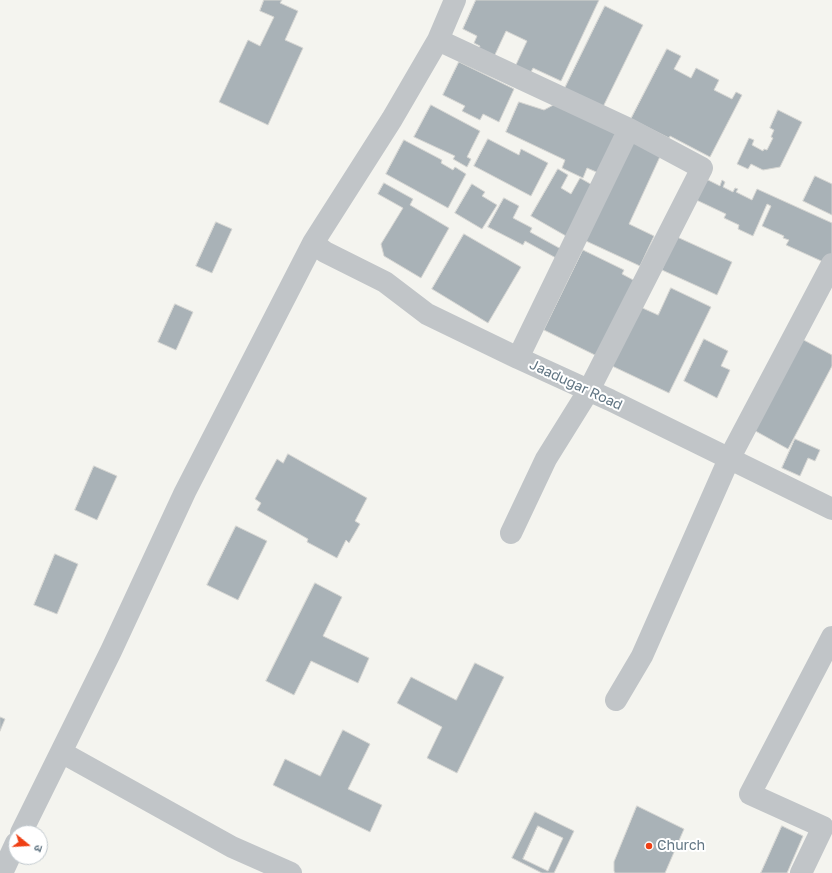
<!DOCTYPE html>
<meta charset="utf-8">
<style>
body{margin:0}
#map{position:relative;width:832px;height:873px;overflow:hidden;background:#f4f4ef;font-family:"Golos Text","Noto Sans Devanagari",sans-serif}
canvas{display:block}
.north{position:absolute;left:8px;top:825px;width:40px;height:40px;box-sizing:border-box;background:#fff;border:1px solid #c0c8cd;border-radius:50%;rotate:108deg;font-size:11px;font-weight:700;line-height:16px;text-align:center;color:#617583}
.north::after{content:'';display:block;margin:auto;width:14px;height:18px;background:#ef4015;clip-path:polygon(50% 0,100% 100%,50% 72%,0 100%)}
</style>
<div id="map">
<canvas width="832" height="873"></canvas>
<div class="north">उ</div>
</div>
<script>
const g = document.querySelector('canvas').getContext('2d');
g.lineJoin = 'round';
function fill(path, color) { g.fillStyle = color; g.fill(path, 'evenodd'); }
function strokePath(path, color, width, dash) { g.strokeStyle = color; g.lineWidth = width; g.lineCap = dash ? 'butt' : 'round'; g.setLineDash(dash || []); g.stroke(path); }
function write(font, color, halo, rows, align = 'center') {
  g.font = font + ' "Golos Text",sans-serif'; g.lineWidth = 4; g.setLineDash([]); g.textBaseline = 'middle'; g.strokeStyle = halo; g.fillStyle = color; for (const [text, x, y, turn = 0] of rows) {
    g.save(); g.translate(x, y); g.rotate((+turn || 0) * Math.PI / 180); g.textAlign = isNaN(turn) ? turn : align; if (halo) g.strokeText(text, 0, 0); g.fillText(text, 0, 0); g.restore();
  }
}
const building = new Path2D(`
 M 264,0 L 282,0 L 280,3 L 298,11 L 285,40 L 303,48 L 268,125 L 219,102 L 248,40 L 260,46 L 274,17 L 260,11 Z
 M 476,0 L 599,0 L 561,81 L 533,68 L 529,76 L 514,69 L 527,41 L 506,31 L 492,61 L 477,53 L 480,46 L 474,43 L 477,36 L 463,29 Z
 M 605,6 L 643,25 L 601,111 L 563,92 Z
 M 667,49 L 681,56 L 674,69 L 691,78 L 696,68 L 719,80 L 714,90 L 732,99 L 736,92 L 742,95 L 710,157 L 670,136 L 669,138 L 631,119 Z
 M 459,62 L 514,89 L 499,122 L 483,114 L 480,120 L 462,111 L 465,106 L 443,95 Z
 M 519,102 L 544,110 L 559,102 L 621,133 L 601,174 L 587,168 L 583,178 L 562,168 L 565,160 L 506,132 Z
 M 431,105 L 480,131 L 467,157 L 471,159 L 467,167 L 453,159 L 455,156 L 414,137 Z
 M 778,110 L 802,122 L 780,167 L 763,170 L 751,164 L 748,169 L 737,164 L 749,138 L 754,140 L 752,145 L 763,151 L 764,149 L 767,150 L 773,138 L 771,137 L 774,130 L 770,128 Z
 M 634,136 L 663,150 L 629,224 L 654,236 L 640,266 L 586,241 Z
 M 488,139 L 519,155 L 521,149 L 548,163 L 531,196 L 474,166 Z
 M 404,140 L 442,160 L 441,163 L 453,170 L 455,167 L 466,174 L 448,208 L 386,174 Z
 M 558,169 L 568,175 L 561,188 L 571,194 L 580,178 L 594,186 L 566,236 L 531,216 Z
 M 815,176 L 832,184 L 832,215 L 803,201 Z
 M 708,180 L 720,186 L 722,180 L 725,182 L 723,187 L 733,192 L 735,188 L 738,189 L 736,192 L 752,200 L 757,189 L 832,223 L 832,255 L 828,264 L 786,245 L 789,240 L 783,238 L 784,236 L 762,226 L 771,206 L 767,204 L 753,236 L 738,229 L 739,225 L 724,218 L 726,214 L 690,197 Z
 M 384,183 L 413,199 L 410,205 L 449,228 L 421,278 L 384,256 L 381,244 L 403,208 L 378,194 Z
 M 472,184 L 485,192 L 482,196 L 497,205 L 482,229 L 455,213 Z
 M 504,198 L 519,206 L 513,218 L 532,228 L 530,232 L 561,249 L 556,258 L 525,241 L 523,245 L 488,227 Z
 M 216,222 L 232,229 L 212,273 L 196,266 Z
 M 464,234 L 521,267 L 488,323 L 432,289 Z
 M 677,237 L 732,262 L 717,295 L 662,270 Z
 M 583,250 L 624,270 L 622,274 L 637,282 L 601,358 L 544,330 Z
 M 671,288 L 711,307 L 669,393 L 610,365 L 638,306 L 658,315 Z
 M 175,304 L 193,312 L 176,350 L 158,342 Z
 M 798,337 L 832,355 L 832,366 L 788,449 L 750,428 Z
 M 704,339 L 728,351 L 721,366 L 730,370 L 717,398 L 684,381 Z
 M 795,439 L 820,450 L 815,461 L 808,458 L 800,476 L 782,468 Z
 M 288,454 L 367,498 L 355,521 L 360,524 L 349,543 L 346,540 L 337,558 L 307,542 L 308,539 L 257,510 L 261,503 L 255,499 L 277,459 L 283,463 Z
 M 94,466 L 117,476 L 97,520 L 75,510 Z
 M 236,526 L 267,541 L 238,600 L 207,585 Z
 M 55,554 L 78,564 L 57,614 L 34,605 Z
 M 315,583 L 342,597 L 323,636 L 369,658 L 358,683 L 311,661 L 294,695 L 266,681 Z
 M 475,663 L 504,677 L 457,773 L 427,758 L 442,727 L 397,703 L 411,677 L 456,700 Z
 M 0,717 L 5,719 L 0,731 Z
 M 343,730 L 370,744 L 348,789 L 382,805 L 370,832 L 273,785 L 285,759 L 320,776 Z
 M 637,806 L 684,829 L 665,873 L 615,873 L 614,871 L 614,862 Z
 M 535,812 L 574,831 L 554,873 L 542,873 L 512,858 ZM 538,826 L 563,838 L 548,871 L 523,859 Z
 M 782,826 L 803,836 L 787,873 L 761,873 Z`);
const minor = new Path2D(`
 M 438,40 L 629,129 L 702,168 L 589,390 L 546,459 L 511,533
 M 313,243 L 325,252 L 385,282 L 427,314 L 518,358 L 610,400 L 832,509
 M 518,358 L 629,129
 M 616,700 L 642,656 L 729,459 L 832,264
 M 61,752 L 232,847 L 291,873
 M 21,833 L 111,651 L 185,492 L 313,243 L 392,119 L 438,40 L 455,0
 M 2,873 L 16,843
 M 801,873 L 823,827 L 750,794 L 832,637`);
const markers = [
 [649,846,4,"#ef4015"]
];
const streetNames = [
 ["Jaadugar Road",576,385,25]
];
const poiNames = [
 ["Church",657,846]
];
fill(building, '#a9b2b7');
strokePath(building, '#d5d5d2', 1);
strokePath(minor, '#c1c5c8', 22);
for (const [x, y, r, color] of markers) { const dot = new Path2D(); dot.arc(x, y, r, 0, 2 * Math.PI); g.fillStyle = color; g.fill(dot); strokePath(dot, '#fff', 1.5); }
write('14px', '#617583', '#fff', streetNames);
write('14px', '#617583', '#fff', poiNames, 'left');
</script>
